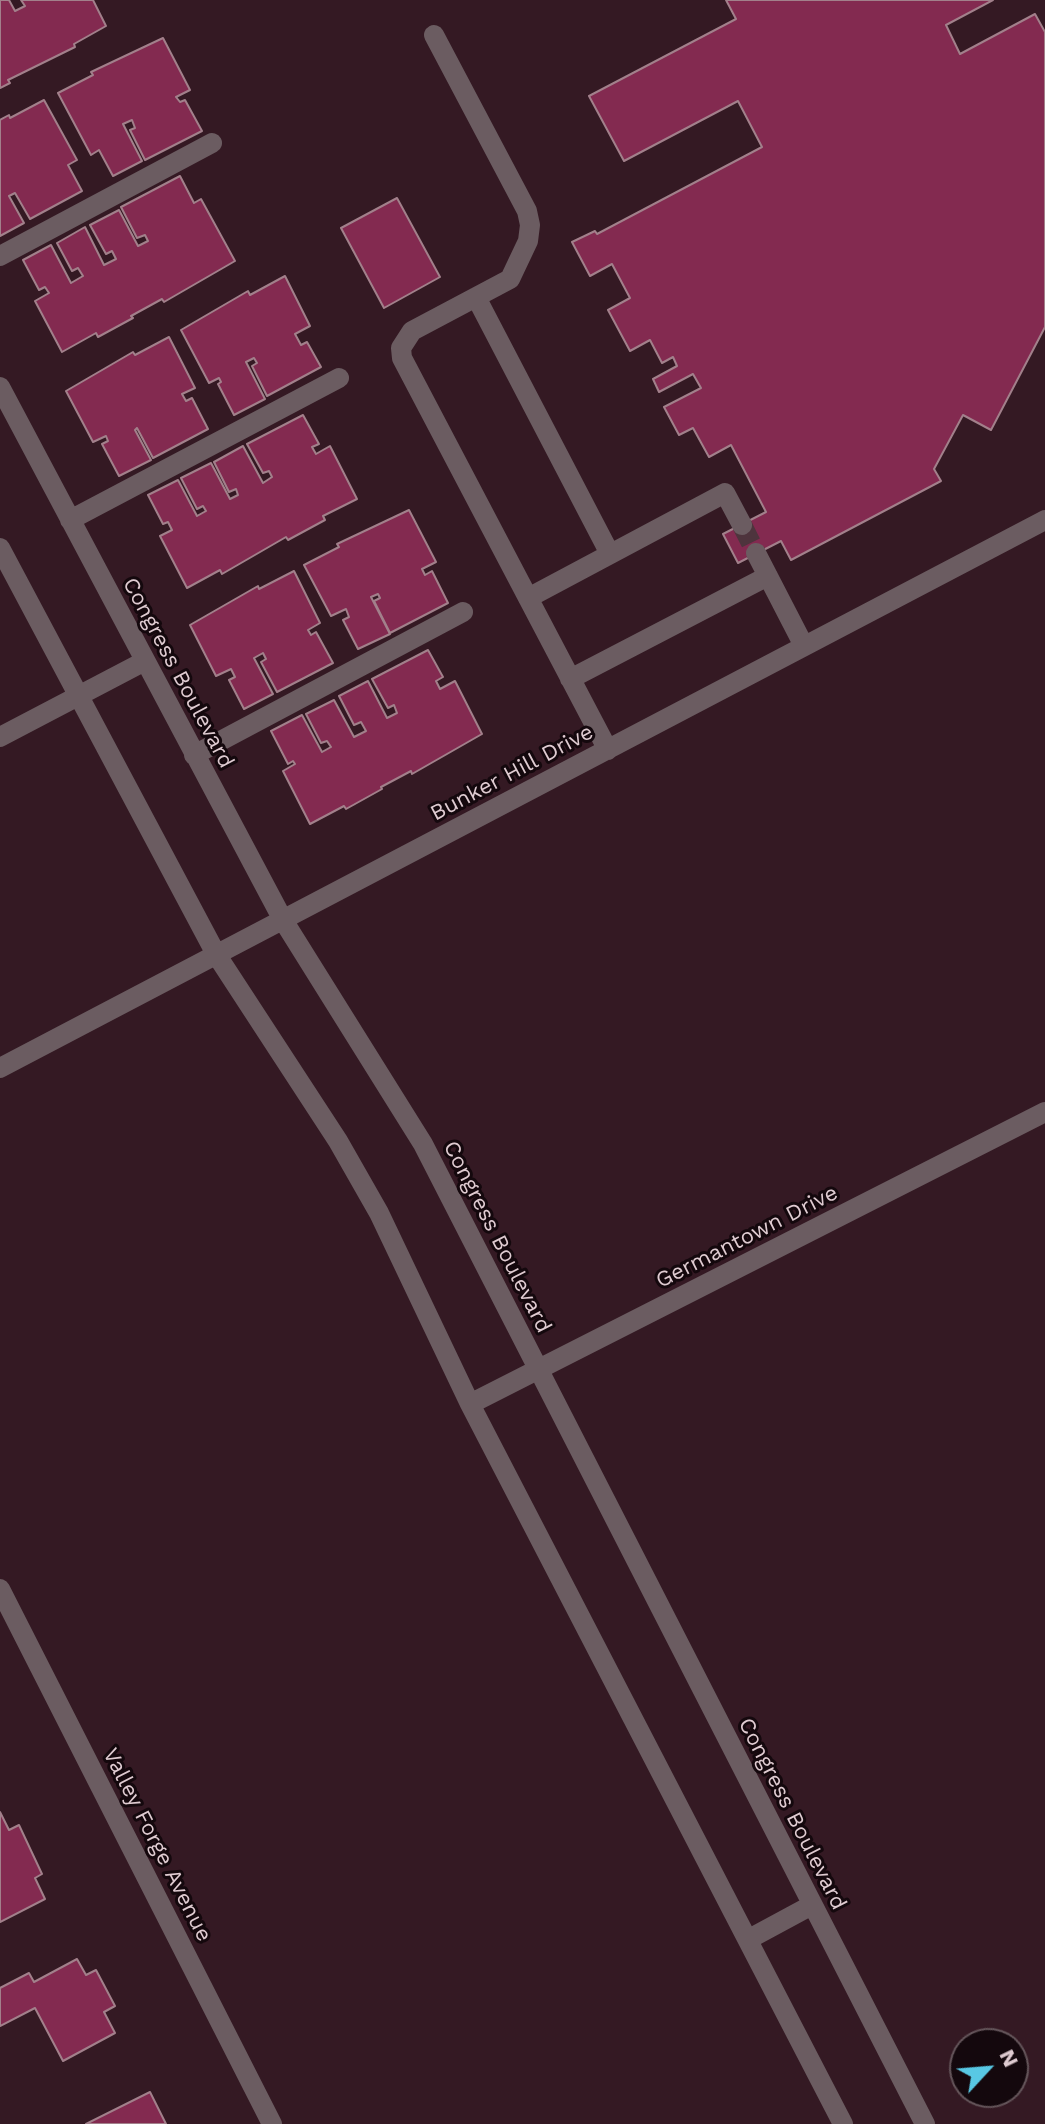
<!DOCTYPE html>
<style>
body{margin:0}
#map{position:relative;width:1045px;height:2124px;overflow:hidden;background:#341923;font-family:"Work Sans",sans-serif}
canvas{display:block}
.north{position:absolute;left:949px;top:2028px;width:80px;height:80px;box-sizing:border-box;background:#14080d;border:2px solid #65565b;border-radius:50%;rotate:64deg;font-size:22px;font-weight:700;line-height:32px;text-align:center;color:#dfcbd1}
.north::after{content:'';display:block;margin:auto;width:28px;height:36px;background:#58c8e4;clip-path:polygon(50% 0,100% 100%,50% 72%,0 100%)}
</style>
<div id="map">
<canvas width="1045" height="2124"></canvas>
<div class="north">N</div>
</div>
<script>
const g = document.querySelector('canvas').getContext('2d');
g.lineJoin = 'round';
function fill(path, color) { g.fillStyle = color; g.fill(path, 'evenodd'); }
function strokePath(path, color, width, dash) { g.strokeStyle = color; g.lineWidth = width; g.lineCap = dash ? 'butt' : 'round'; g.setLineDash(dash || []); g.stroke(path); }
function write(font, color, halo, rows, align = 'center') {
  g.font = font + ' "Work Sans",sans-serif'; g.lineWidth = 6; g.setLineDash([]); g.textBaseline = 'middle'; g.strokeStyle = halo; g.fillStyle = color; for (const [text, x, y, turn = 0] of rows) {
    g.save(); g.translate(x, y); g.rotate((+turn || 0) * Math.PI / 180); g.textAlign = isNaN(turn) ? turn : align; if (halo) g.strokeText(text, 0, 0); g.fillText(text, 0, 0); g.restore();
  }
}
const building = new Path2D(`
 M 0,0 L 9,0 L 15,11 L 25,6 L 21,0 L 93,0 L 106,26 L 74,44 L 75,47 L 8,80 L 10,83 L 0,88 Z
 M 726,0 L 993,0 L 946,25 L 960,54 L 1035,14 L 1045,32 L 1045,327 L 991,430 L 963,415 L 934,469 L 941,481 L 791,560 L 781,541 L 738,563 L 723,534 L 766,512 L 731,445 L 709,457 L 693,428 L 679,435 L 664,407 L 701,388 L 693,374 L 659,392 L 653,379 L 677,366 L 673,357 L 662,363 L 650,340 L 630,351 L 608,310 L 630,298 L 612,264 L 590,276 L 572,242 L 595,231 L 597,234 L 762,147 L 738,101 L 624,161 L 589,96 L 736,19 Z
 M 163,38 L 190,90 L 176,97 L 180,102 L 185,100 L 202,131 L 145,160 L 130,130 L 135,128 L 132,120 L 123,124 L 142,161 L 113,176 L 99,150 L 91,155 L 58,93 L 93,75 L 91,72 Z
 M 44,100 L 77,160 L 68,165 L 82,191 L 30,219 L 15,193 L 9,196 L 24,223 L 0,236 L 0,120 L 9,115 L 10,118 Z
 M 180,176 L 194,203 L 201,199 L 235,261 L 164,302 L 162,299 L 131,316 L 133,318 L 98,337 L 96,333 L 62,352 L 35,301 L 49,293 L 45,287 L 39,290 L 23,260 L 51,245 L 71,283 L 83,276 L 78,268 L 72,271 L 57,243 L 85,227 L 104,265 L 116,259 L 112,251 L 106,254 L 90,225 L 119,210 L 138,246 L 148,241 L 145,235 L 137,238 L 121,207 Z
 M 397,198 L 440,277 L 384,308 L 341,228 Z
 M 285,276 L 310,326 L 295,334 L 301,345 L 307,342 L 321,367 L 267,396 L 252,366 L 257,363 L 254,358 L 246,362 L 265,399 L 234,415 L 218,384 L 221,382 L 219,378 L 209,383 L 181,330 L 248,291 L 250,295 Z
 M 169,337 L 195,388 L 182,394 L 186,401 L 192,398 L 208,429 L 153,458 L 137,428 L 135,430 L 151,460 L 119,476 L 102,444 L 108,441 L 106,436 L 93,442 L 66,391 L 133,352 L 135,355 Z
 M 303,415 L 319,444 L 312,447 L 316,454 L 330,446 L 357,499 L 323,516 L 325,520 L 288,540 L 286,537 L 222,574 L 220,570 L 187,588 L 160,536 L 172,530 L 168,522 L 163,524 L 148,495 L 178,480 L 197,516 L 206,511 L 203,506 L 197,509 L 181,478 L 211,463 L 230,499 L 238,495 L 236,489 L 229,492 L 214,462 L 243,446 L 263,483 L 272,477 L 269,471 L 263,473 L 247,444 Z
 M 409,510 L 436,562 L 422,569 L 425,575 L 432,571 L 448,603 L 390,633 L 374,601 L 380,598 L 378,594 L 371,597 L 390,634 L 358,649 L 343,620 L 349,617 L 346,609 L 331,616 L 304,565 L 339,547 L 337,544 Z
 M 294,571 L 320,623 L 308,630 L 311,635 L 316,632 L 333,663 L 277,692 L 261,662 L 266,659 L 263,653 L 254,658 L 273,694 L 244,709 L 229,680 L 235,677 L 231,669 L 216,676 L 190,625 L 258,586 L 259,589 Z
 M 428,650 L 443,677 L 436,681 L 440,689 L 455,681 L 482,734 L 412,774 L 411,771 L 381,787 L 382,789 L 346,809 L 344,806 L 310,824 L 283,771 L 295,764 L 293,761 L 288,764 L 271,731 L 302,715 L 322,752 L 331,747 L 327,741 L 321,743 L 306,714 L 334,700 L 354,737 L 366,731 L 361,722 L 354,725 L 339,696 L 368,681 L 387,718 L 397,713 L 394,705 L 388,708 L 372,679 Z
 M 0,1812 L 9,1830 L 19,1825 L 42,1874 L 35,1878 L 45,1899 L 0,1922 Z
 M 77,1959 L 86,1975 L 96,1970 L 115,2006 L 104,2012 L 115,2033 L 63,2061 L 35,2008 L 0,2026 L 0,1988 L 29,1973 L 34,1982 Z
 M 150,2092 L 166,2124 L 86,2124 Z`);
const minorTunnel = new Path2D(`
 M 742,525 L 756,553`);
const minor = new Path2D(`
 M 434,35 L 527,211 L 530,225 L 528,241 L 510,279 L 412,331 L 401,348 L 402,358 L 608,750
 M 0,256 L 212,143
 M 476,297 L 610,554
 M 0,387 L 283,920 L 423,1144 L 925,2124
 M 70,520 L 339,378
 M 0,548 L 216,954 L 338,1141 L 379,1213 L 470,1404 L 843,2124
 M 756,553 L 804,646
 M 528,598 L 725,493 L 742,525
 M 570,679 L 768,576
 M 0,737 L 145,661
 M 194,755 L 463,612
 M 0,1068 L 1045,520
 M 470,1404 L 1045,1112
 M 0,1589 L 272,2124
 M 749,1939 L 812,1905`);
const streetNames = [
 ["Congress Boulevard",178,673,62],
 ["Bunker Hill Drive",512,773,-28],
 ["Congress Boulevard",497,1237,63],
 ["Germantown Drive",747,1237,-27],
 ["Congress Boulevard",792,1814,63],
 ["Valley Forge Avenue",157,1845,63]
];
fill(building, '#832a50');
strokePath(building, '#a2808b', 2);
strokePath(minorTunnel, '#4e343d', 20, [20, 10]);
strokePath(minor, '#6b5c61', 20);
write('22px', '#dfcbd1', '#14080d', streetNames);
</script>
